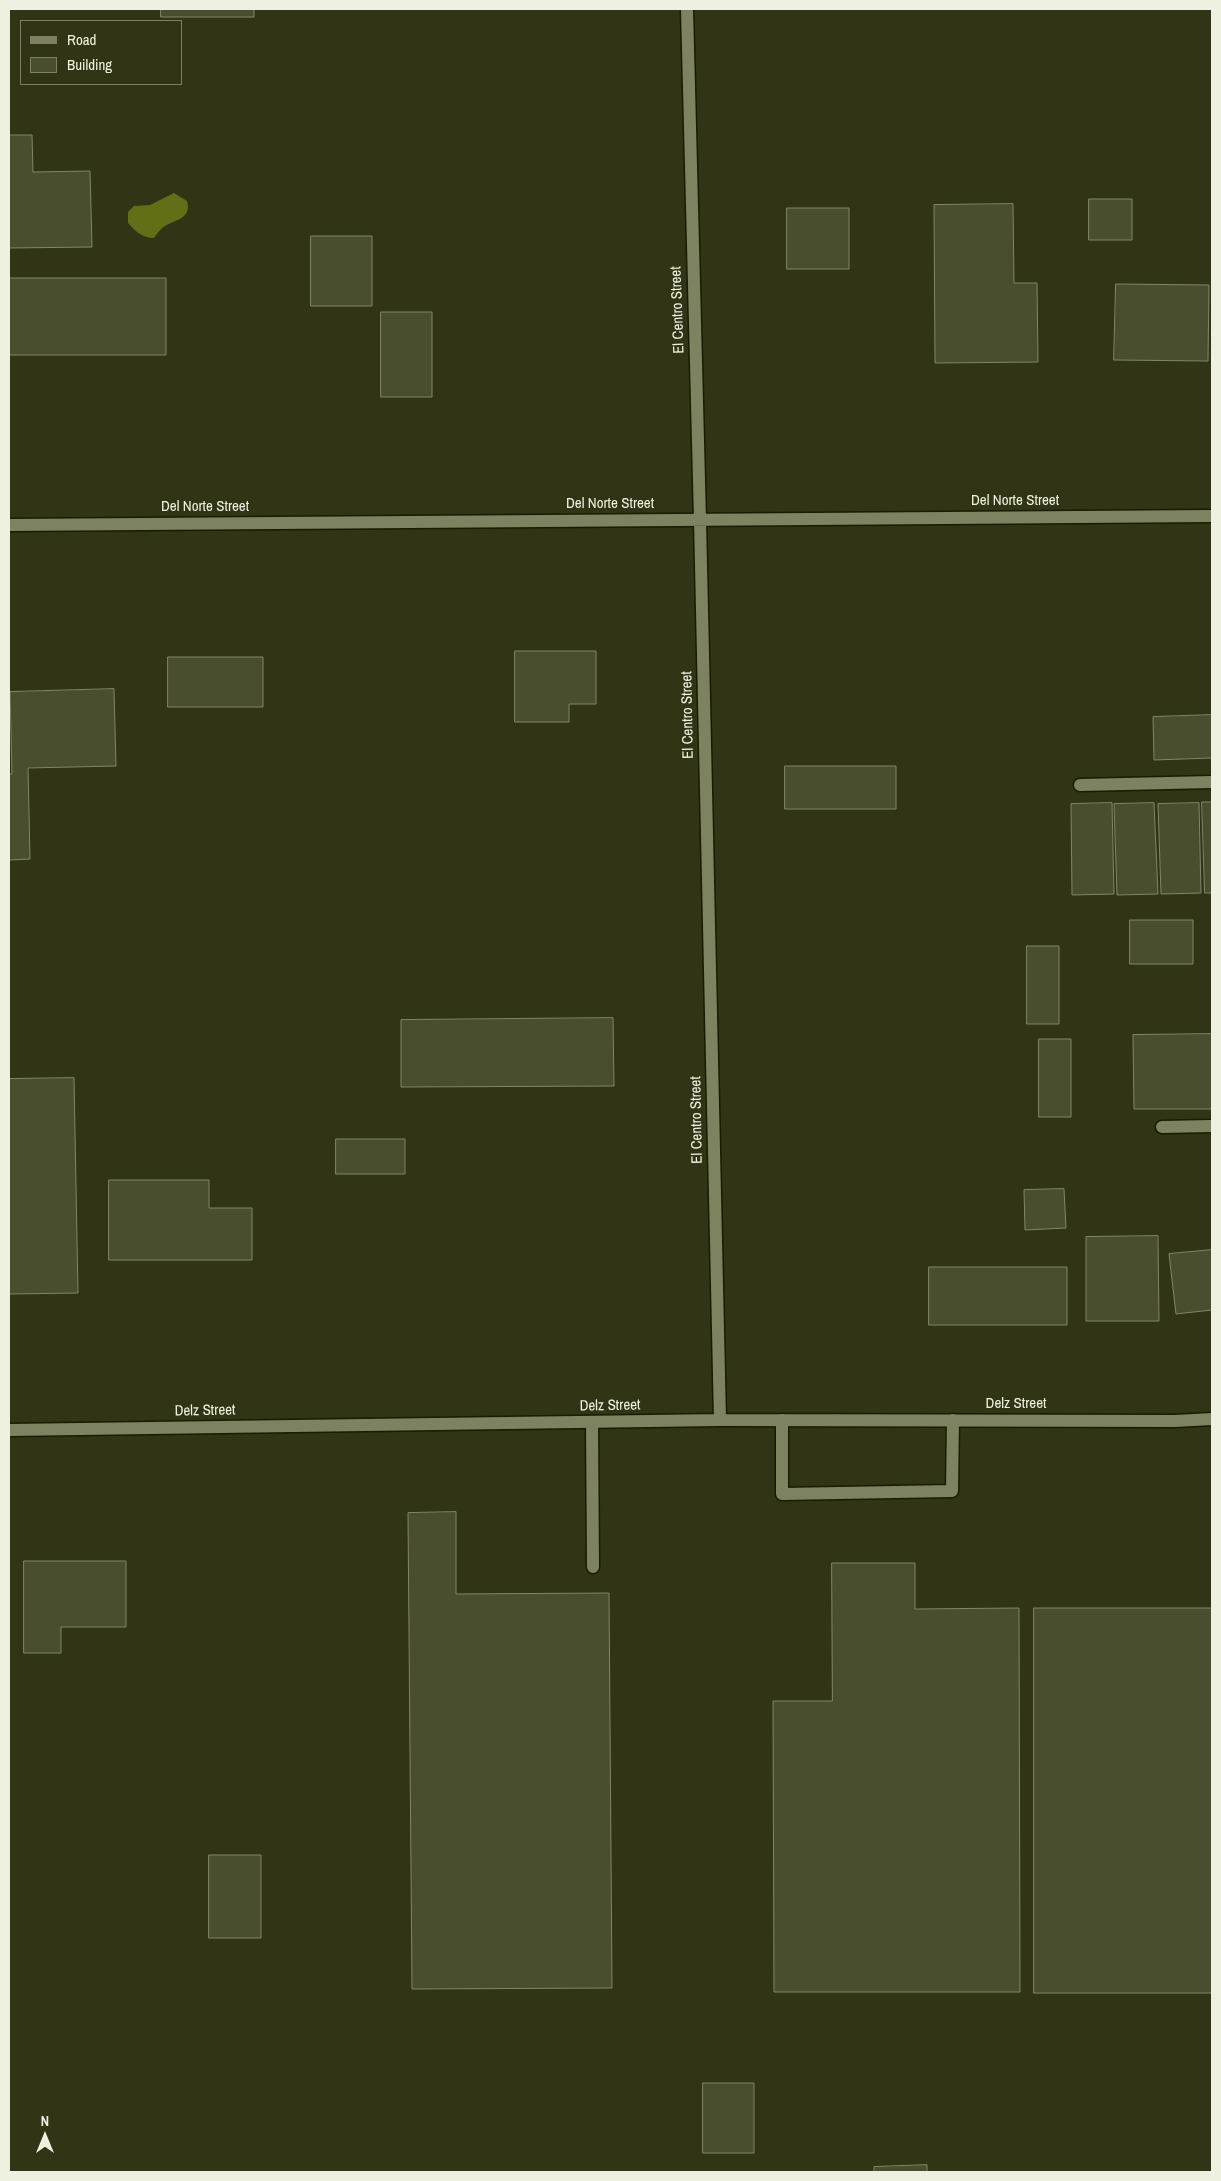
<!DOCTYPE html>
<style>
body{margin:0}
#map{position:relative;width:1221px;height:2181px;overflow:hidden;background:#313516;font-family:"Archivo Narrow",sans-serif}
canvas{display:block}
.frame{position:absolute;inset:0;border:10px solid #eef1df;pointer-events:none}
.legend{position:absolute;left:20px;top:20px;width:162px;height:65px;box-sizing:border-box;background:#313516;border:1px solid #7d8066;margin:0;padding:6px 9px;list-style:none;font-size:15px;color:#eef1df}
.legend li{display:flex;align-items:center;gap:10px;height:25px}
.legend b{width:25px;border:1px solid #7d8066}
.north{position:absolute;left:20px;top:2111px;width:50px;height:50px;-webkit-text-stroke:4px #313516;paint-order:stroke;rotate:0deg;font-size:14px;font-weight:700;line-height:20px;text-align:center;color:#eef1df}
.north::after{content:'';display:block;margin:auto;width:18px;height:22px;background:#eef1df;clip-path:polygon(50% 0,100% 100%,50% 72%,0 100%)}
</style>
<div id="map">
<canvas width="1221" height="2181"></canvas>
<div class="frame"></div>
<ul class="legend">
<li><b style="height:6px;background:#7d8361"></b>Road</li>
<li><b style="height:14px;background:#494e2f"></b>Building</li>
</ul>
<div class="north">N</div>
</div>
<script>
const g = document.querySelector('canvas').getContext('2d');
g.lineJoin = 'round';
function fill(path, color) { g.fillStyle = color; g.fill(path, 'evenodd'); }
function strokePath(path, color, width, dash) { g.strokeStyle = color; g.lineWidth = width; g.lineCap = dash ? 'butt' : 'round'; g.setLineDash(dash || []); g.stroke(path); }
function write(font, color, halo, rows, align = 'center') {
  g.font = font + ' "Archivo Narrow",sans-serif'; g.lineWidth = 4; g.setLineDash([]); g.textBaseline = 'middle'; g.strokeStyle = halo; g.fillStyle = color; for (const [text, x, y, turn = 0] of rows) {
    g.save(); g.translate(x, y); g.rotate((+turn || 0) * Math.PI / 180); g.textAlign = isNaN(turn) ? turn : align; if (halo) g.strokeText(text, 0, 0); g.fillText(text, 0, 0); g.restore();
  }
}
const water = new Path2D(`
 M 174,193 L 187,201 C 192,220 174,219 162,228 C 159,231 156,235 154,238 C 142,238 135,231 128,223 L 128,212 L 134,206 L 150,205 Z`);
const building = new Path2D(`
 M 161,9 L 254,9 L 254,17 L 161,17 Z
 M 9,135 L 32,135 L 33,172 L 90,171 L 92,247 L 9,248 Z
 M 1089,199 L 1132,199 L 1132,240 L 1089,240 Z
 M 1013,204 L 1014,283 L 1037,283 L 1038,362 L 935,363 L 934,205 Z
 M 787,208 L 849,208 L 849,269 L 787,269 Z
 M 311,236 L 372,236 L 372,306 L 311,306 Z
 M 9,278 L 166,278 L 166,355 L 9,355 Z
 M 1116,284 L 1209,285 L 1208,361 L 1114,360 Z
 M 381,312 L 432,312 L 432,397 L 381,397 Z
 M 515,651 L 596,651 L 596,704 L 569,704 L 569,722 L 515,722 Z
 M 168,657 L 263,657 L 263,707 L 168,707 Z
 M 114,689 L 116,766 L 28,768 L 30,859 L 9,860 L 9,774 L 12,774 L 10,692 Z
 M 1212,715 L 1212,758 L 1154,760 L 1153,717 Z
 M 785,766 L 896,766 L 896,809 L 785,809 Z
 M 1202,802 L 1212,802 L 1212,893 L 1205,893 Z
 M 1112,803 L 1114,894 L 1072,895 L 1071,804 Z
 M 1154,803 L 1158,894 L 1117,895 L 1114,804 Z
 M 1199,803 L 1201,893 L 1161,894 L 1158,804 Z
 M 1130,920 L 1193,920 L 1193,964 L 1130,964 Z
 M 1027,946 L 1059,946 L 1059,1024 L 1027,1024 Z
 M 613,1018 L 614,1086 L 401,1087 L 401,1020 Z
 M 1212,1034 L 1212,1109 L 1134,1109 L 1133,1035 Z
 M 1039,1039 L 1071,1039 L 1071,1117 L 1039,1117 Z
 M 74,1078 L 78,1293 L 9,1294 L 9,1079 Z
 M 336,1139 L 405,1139 L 405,1174 L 336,1174 Z
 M 109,1180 L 209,1180 L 209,1208 L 252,1208 L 252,1260 L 109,1260 Z
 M 1064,1189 L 1066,1228 L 1025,1230 L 1024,1190 Z
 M 1158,1236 L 1159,1321 L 1086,1321 L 1086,1237 Z
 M 1212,1250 L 1212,1310 L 1176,1314 L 1169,1254 Z
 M 929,1267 L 1067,1267 L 1067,1325 L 929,1325 Z
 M 456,1512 L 456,1594 L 609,1593 L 612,1988 L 412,1989 L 408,1513 Z
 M 24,1561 L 126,1561 L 126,1627 L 61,1627 L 61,1653 L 24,1653 Z
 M 832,1563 L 915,1563 L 915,1609 L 1019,1608 L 1020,1992 L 774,1992 L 773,1701 L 832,1701 Z
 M 1034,1608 L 1212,1608 L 1212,1993 L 1034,1993 Z
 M 209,1855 L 261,1855 L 261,1938 L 209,1938 Z
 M 703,2083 L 754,2083 L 754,2153 L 703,2153 Z
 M 927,2165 L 927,2172 L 874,2172 L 874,2167 Z`);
const lane = new Path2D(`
 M 1080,785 L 1212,782
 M 1162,1127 L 1212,1126
 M 782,1420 L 782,1494 L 952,1491 L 953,1420
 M 592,1422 L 593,1567`);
const street = new Path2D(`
 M 687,9 L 700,520 L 720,1420
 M 9,525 L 1212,516
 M 9,1430 L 720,1420 L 1175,1421 L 1212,1419`);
const streetNames = [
 ["El Centro Street",678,310,-92],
 ["Del Norte Street",1015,501],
 ["Del Norte Street",610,504],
 ["Del Norte Street",205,507],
 ["El Centro Street",688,715,-91],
 ["El Centro Street",697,1120,-91],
 ["Delz Street",1016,1404],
 ["Delz Street",610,1406,-1],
 ["Delz Street",205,1411,-1]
];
fill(water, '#646e17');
fill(building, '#494e2f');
strokePath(building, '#818765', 1);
strokePath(lane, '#191d00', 15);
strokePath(street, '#191d00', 15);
strokePath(lane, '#7d8361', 12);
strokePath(street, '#7d8361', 12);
write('15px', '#eef1df', '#313516', streetNames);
</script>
